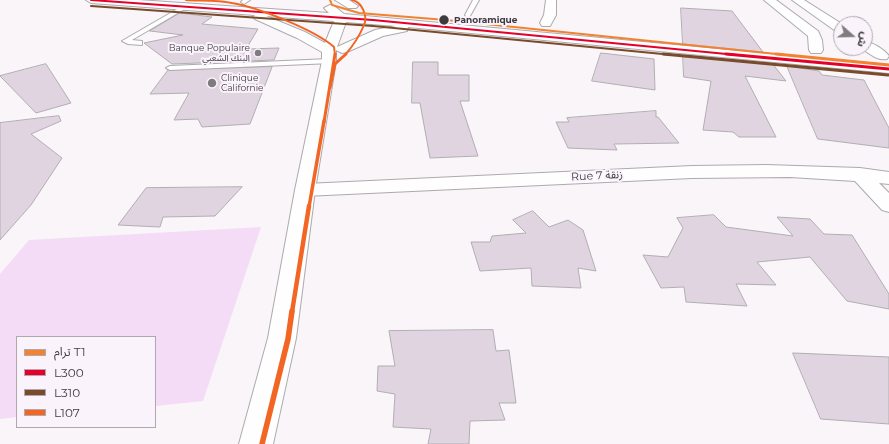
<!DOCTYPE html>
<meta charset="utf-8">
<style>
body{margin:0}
#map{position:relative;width:889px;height:444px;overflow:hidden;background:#f9f5f9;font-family:Montserrat,"Noto Sans Arabic",sans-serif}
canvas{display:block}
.legend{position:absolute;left:16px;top:336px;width:140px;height:92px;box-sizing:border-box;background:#faf3fb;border:1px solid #afa9af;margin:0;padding:5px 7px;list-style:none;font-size:12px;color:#3e3b3e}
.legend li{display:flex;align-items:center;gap:8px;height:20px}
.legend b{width:20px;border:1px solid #afa9af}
.north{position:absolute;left:833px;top:16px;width:40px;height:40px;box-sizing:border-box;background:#faf3fb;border:1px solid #afa9af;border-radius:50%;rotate:110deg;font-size:11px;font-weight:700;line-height:16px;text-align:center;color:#3e3b3e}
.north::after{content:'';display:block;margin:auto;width:14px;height:18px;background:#7f7c7f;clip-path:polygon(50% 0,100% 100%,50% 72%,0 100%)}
</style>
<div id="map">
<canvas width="889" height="444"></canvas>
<ul class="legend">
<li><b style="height:5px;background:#f38230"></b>ترام T1</li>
<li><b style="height:5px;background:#e4002b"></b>L300</li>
<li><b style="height:5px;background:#7a4b2a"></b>L310</li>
<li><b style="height:5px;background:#f26522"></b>L107</li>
</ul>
<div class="north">ش</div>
</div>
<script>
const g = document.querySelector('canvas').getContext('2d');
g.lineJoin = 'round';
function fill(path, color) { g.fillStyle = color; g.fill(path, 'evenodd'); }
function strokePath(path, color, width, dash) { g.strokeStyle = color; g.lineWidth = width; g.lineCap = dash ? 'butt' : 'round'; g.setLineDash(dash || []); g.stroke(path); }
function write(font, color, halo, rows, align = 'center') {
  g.font = font + ' Montserrat,"Noto Sans Arabic",sans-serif'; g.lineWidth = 4; g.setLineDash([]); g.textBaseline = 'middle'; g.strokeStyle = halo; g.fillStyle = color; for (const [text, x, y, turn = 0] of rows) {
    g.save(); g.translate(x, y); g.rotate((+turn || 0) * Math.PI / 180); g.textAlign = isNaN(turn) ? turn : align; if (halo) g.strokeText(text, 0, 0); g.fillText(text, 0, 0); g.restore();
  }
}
const green = new Path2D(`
 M 261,227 L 203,401 L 155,406 L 155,337 L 17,337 L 17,417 L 0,419 L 0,274 L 29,240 Z`);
const building = new Path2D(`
 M 681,8 L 732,11 L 763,52 L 683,44 Z
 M 180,13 L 212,17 L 202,24 L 258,29 L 246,49 L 279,48 L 274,60 L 172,64 L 144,43 L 183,35 L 150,31 Z
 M 601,53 L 654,59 L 655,90 L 592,81 Z
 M 683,55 L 772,63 L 786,81 L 745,76 L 776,137 L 739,137 L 733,132 L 703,130 L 711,81 L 684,77 Z
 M 413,62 L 438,62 L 438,75 L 469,75 L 469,101 L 460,101 L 478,156 L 430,158 L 420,103 L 412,103 Z
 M 46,64 L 71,103 L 36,113 L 0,76 Z
 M 787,66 L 819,71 L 822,75 L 864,80 L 889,128 L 889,148 L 818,139 Z
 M 272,67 L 250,124 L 202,127 L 198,119 L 174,120 L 189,93 L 150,94 L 168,70 Z
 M 656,111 L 656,117 L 658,117 L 679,143 L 614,144 L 617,150 L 568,148 L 556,122 L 569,122 L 567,118 Z
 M 59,116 L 61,121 L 31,134 L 62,158 L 31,205 L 0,240 L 0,123 Z
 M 242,187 L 215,216 L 163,217 L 160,227 L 118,225 L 146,188 Z
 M 533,211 L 549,227 L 568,220 L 583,230 L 596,271 L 578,268 L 581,288 L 532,286 L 531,268 L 480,271 L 471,242 L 490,242 L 492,236 L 526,233 L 513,220 Z
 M 714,215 L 726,227 L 793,236 L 777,217 L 810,219 L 824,234 L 852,235 L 889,294 L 889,309 L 847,301 L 810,257 L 757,262 L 776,285 L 736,284 L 747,306 L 686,302 L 684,287 L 661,288 L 643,255 L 668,257 L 683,228 L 677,218 Z
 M 493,330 L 496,351 L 509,350 L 516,403 L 499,403 L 505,420 L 470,421 L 469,444 L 428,444 L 431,429 L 393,427 L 395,394 L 377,391 L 378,366 L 395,366 L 389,331 Z
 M 793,353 L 889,357 L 889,424 L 821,419 Z`);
const service = new Path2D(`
 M 243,0 L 250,0 L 244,4 L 241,2 Z
 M 473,0 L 479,0 L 470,16 L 466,16 L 465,15 Z
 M 186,4 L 189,6 L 188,7 L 132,40 L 142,41 L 142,45 L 128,44 L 122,41 Z
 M 329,59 L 332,59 L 332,63 L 170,70 L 166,68 L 170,66 Z`);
const minor = new Path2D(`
 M 335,0 L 349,0 L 358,6 L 356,8 L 348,8 Z
 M 546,0 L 556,0 L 556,15 L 550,26 L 542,26 L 540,23 L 544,15 Z
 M 764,0 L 776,0 L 818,31 L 822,40 L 823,50 L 821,53 L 811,53 L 809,50 L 808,36 Z
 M 792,0 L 804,0 L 842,24 L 841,33 L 837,32 Z
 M 865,41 C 873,43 884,49 889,56 L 887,59 C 877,61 869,53 861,48 L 865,48 Z
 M 766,165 L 860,168 L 889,172 L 889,184 L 879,183 L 889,193 L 889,212 L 882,210 L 855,181 L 790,177 L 692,178 L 305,196 L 298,194 L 295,190 L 298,186 L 305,184 L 692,166 Z`);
const secondary = new Path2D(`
 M 86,0 L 138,0 L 329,13 L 324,8 L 330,5 L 334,6 L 344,14 L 889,65 L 889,73 L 408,27 L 407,31 L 383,36 L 347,52 L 342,53 L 336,50 L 336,61 L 315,190 L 296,338 L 273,444 L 239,444 L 268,338 L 295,190 L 322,61 L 322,52 L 297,38 L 255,19 L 253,17 L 255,15 L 91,3 ZM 266,16 L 334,21 L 325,43 L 305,32 ZM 346,22 L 396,26 L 375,30 L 337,47 Z`);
const bus1Far1 = new Path2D(`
 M 91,0 L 373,20 L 737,55`);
const bus1 = new Path2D(`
 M 726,54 L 889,69`);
const bus2Far1 = new Path2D(`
 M 91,6 L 373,26 L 673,55`);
const bus2 = new Path2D(`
 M 663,54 L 888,75`);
const bus3Far4 = new Path2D(`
 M 186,0 C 201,1 217,0 232,3 C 257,7 315,30 334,47 L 335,55
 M 345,55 C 352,47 360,35 364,25 C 368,16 362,2 352,0`);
const bus3Far3 = new Path2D(`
 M 330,88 L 335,64 L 346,54
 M 324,122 L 335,54`);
const bus3Far2 = new Path2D(`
 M 309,207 L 324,121`);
const bus3Far1 = new Path2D(`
 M 292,312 L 309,206`);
const bus3 = new Path2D(`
 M 262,444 L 288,339 L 292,311`);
const tram1Far1 = new Path2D(`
 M 330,0 L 332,5 L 359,13 L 446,20 L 786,55`);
const tram1 = new Path2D(`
 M 776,54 L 889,65`);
const markers = [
 [444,20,5.5,"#3e3b3e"],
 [258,53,4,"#7f7c7f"],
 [212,83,5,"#7f7c7f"]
];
const farStopnames = [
 ["Panoramique",454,20]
];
const farPoinames = [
 ["Banque Populaire",250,48],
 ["البنك الشعبي",250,58],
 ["Clinique",221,78,"left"],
 ["Californie",221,88,"left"]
];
const streetNames = [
 ["Rue 7 زنقة",597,176,-3]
];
fill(green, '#f4dcf6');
fill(building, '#e0d4e1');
strokePath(building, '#b1aeb1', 1);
strokePath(service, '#adaaad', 2);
strokePath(minor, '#adaaad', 2);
strokePath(secondary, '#adaaad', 2);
fill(service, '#fefefe');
fill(minor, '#fefefe');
fill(secondary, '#fefefe');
strokePath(bus1Far1, '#e4002b', 2);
strokePath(bus1, '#e4002b', 3);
strokePath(bus2Far1, '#7a4b2a', 2);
strokePath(bus2, '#7a4b2a', 3);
strokePath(bus3Far4, '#f26522', 2);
strokePath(bus3Far3, '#f26522', 3);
strokePath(bus3Far2, '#f26522', 3.5);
strokePath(bus3Far1, '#f26522', 4.5);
strokePath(bus3, '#f26522', 5.5);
strokePath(tram1Far1, '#f38230', 2);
strokePath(tram1, '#f38230', 3);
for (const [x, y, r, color] of markers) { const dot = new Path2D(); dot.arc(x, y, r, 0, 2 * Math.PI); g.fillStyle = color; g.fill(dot); strokePath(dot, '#faf3fb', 1.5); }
write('bold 9px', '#3e3b3e', '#faf3fb', farStopnames, 'left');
write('9px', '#3e3b3e', '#faf3fb', farPoinames, 'right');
write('11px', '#3e3b3e', '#faf3fb', streetNames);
</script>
